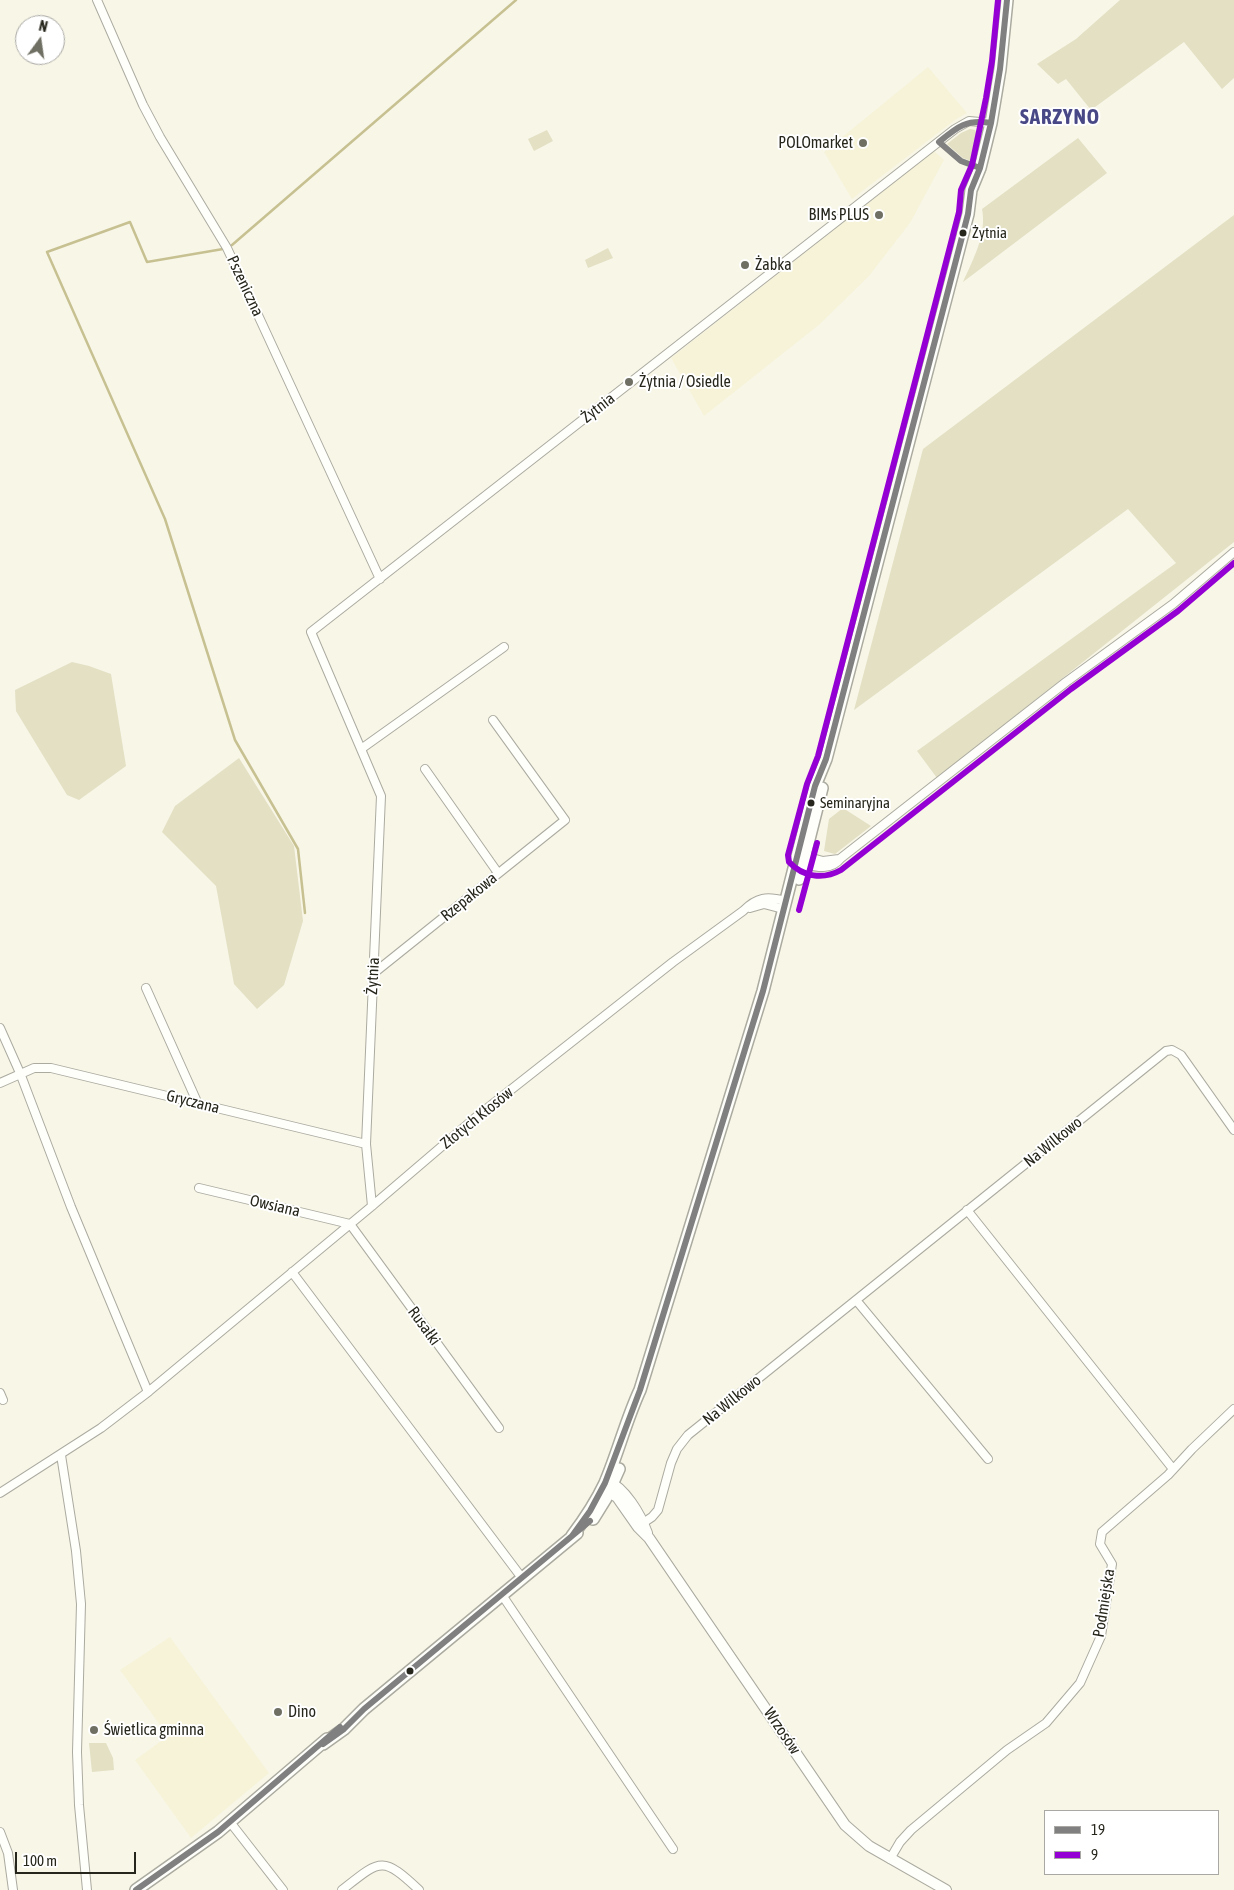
<!DOCTYPE html>
<meta charset="utf-8">
<style>
body{margin:0}
#map{position:relative;width:1234px;height:1890px;overflow:hidden;background:#f8f6e7;font-family:"Asap Condensed",sans-serif}
canvas{display:block}
.legend{position:absolute;left:1044px;top:1810px;width:175px;height:65px;box-sizing:border-box;background:#fff;border:1px solid #a9a8a4;margin:0;padding:6px 9px;list-style:none;font-size:15px;color:#27261c}
.legend li{display:flex;align-items:center;gap:10px;height:25px}
.legend b{width:25px;border:1px solid #a9a8a4}
.north{position:absolute;left:15px;top:15px;width:50px;height:50px;box-sizing:border-box;background:#fff;border:1px solid #a9a8a4;border-radius:50%;rotate:14deg;font-size:14px;font-weight:700;line-height:20px;text-align:center;color:#27261c}
.north::after{content:'';display:block;margin:auto;width:18px;height:22px;background:#706f63;clip-path:polygon(50% 0,100% 100%,50% 72%,0 100%)}
.scale{position:absolute;left:15px;top:1852px;width:121px;height:22px;box-sizing:border-box;border:2px solid #27261c;border-top:0;padding-left:6px;font-size:15px;line-height:18px;white-space:nowrap;color:#27261c;-webkit-text-stroke:4px #fff;paint-order:stroke}
</style>
<div id="map">
<canvas width="1234" height="1890"></canvas>
<ul class="legend">
<li><b style="height:6px;background:#808080"></b>19</li>
<li><b style="height:6px;background:#9400d3"></b>9</li>
</ul>
<div class="north">N</div>
<div class="scale">100 m</div>
</div>
<script>
const g = document.querySelector('canvas').getContext('2d');
g.lineJoin = 'round';
function fill(path, color) { g.fillStyle = color; g.fill(path, 'evenodd'); }
function strokePath(path, color, width, dash) { g.strokeStyle = color; g.lineWidth = width; g.lineCap = dash ? 'butt' : 'round'; g.setLineDash(dash || []); g.stroke(path); }
function write(font, color, halo, rows, align = 'center') {
  g.font = font + ' "Asap Condensed",sans-serif'; g.lineWidth = 4; g.setLineDash([]); g.textBaseline = 'middle'; g.strokeStyle = halo; g.fillStyle = color; for (const [text, x, y, turn = 0] of rows) {
    g.save(); g.translate(x, y); g.rotate((+turn || 0) * Math.PI / 180); g.textAlign = isNaN(turn) ? turn : align; if (halo) g.strokeText(text, 0, 0); g.fillText(text, 0, 0); g.restore();
  }
}
const built = new Path2D(`
 M 928,67 L 967,113 L 955,120 L 852,199 L 824,152 Z
 M 934,151 L 944,160 L 910,223 L 869,276 L 820,324 L 704,416 L 671,358 Z
 M 170,1637 L 269,1773 L 191,1838 L 135,1760 L 168,1736 L 120,1670 Z`);
const green = new Path2D(`
 M 1120,0 L 1234,0 L 1234,78 L 1222,89 L 1184,42 L 1091,110 L 1066,79 L 1058,84 L 1037,64 L 1076,39 Z
 M 970,129 L 975,130 L 979,136 L 974,162 L 963,158 L 947,144 L 961,133 Z
 M 547,130 L 553,141 L 534,151 L 528,139 Z
 M 1078,138 L 1107,173 L 963,282 C 973,260 987,234 982,209 Z
 M 1234,215 L 1234,542 L 937,778 L 917,751 L 1176,563 L 1128,509 L 854,710 L 923,449 Z
 M 608,248 L 613,258 L 588,268 L 585,260 Z
 M 72,662 L 89,666 L 111,674 L 126,766 L 79,800 L 67,795 L 16,711 L 15,690 Z
 M 239,758 L 294,846 L 303,921 L 284,985 L 257,1009 L 234,984 L 216,886 L 162,832 L 175,806 Z
 M 843,808 L 871,826 L 835,854 L 824,851 L 829,819 Z
 M 89,1743 L 106,1743 L 113,1758 L 114,1770 L 92,1772 Z`);
const stream = new Path2D(`
 M 232,245 L 516,0
 M 223,249 L 147,262 L 130,222 L 47,252 L 165,519 L 235,740 L 298,849 L 305,913`);
const minor = new Path2D(`
 M 97,0 L 143,105 L 160,137 L 227,248 L 380,579
 M 361,749 L 504,647
 M 425,769 L 498,873
 M 805,856 L 823,861 L 839,859
 M 803,864 C 816,867 831,871 841,858 L 1066,682 L 1173,604 L 1234,552
 M 750,908 L 764,904 L 783,909
 M 374,973 L 565,820 L 493,720
 M 146,988 L 198,1104
 M 0,1028 L 20,1073 L 71,1207 L 148,1392
 M 0,1083 L 34,1068 L 51,1068 L 366,1144
 M 199,1188 L 350,1224 L 499,1428
 M 372,1206 L 366,1144 L 381,796 L 311,632 L 955,129 L 969,121 L 991,123
 M 967,1210 L 1173,1469
 M 292,1272 L 522,1578
 M 856,1300 L 988,1459
 M 0,1393 L 3,1400
 M 61,1455 L 76,1551 L 81,1604 L 77,1752 L 79,1805 L 87,1890
 M 0,1493 L 101,1428 L 148,1392 L 372,1206 L 475,1118 L 673,962 L 743,911 C 757,897 767,896 785,901
 M 643,1523 L 652,1517 L 658,1510 L 671,1463 L 677,1449 L 688,1435 L 1166,1051 L 1172,1050 L 1181,1055 L 1234,1130
 M 502,1595 L 673,1849
 M 230,1822 L 283,1890
 M 0,1832 L 8,1853 L 13,1890
 M 890,1859 L 900,1842 L 911,1830 L 1007,1750 L 1046,1723 L 1080,1683 L 1101,1636 L 1112,1564 L 1100,1544 L 1102,1532 L 1168,1475 L 1192,1449 L 1234,1409
 M 342,1890 C 380,1860 382,1855 419,1890`);
const tertiary = new Path2D(`
 M 606,1480 C 625,1488 640,1514 647,1533
 M 603,1489 L 617,1497 L 638,1527 L 649,1538 L 845,1825 L 869,1846 L 946,1890`);
const secondary = new Path2D(`
 M 799,879 L 822,788
 M 593,1519 L 606,1498 L 619,1469
 M 572,1536 C 584,1520 596,1502 605,1483 C 618,1453 626,1420 640,1390 L 763,991 L 809,809 L 815,786 L 826,759 L 963,233 L 968,214 L 971,190 L 980,168 L 991,123 L 1000,69 L 1007,0
 M 323,1744 L 344,1729 L 364,1709 L 577,1533
 M 136,1890 L 218,1832 L 327,1739`);
const bus1 = new Path2D(`
 M 980,168 L 961,161 L 939,142 C 957,127 966,119 991,123
 M 572,1536 L 590,1511 L 605,1483 L 640,1390 L 763,991 L 815,786 L 826,759 L 968,214 L 971,190 L 980,168 L 991,123 L 1000,69 L 1007,0
 M 323,1744 L 344,1729 L 364,1709 L 590,1521
 M 136,1890 L 218,1832 L 340,1727`);
const bus2 = new Path2D(`
 M 998,0 L 992,61 L 986,98 L 972,165 L 961,190 L 959,212 L 818,756 L 807,784 L 788,855 L 789,862 C 803,877 823,880 841,870 L 1071,689 L 1178,611 L 1234,563
 M 799,910 L 817,843`);
const markers = [
 [863,143,5,"#706f63"],
 [879,215,5,"#706f63"],
 [963,233,4.5,"#27261c"],
 [745,265,5,"#706f63"],
 [629,382,5,"#706f63"],
 [811,803,4.5,"#27261c"],
 [410,1671,4.5,"#27261c"],
 [278,1712,5,"#706f63"],
 [94,1730,5,"#706f63"]
];
const busNames = [
 ["Żytnia",972,233],
 ["Seminaryjna",820,803]
];
const poiNames = [
 ["POLOmarket",853,143,"right"],
 ["BIMs PLUS",869,215,"right"],
 ["Żabka",755,265],
 ["Żytnia / Osiedle",639,382],
 ["Dino",288,1712],
 ["Świetlica gminna",104,1730]
];
const streetNames = [
 ["Pszeniczna",245,286,65],
 ["Żytnia",598,408,-38],
 ["Rzepakowa",469,897,-39],
 ["Żytnia",373,976,-87],
 ["Gryczana",193,1102,14],
 ["Złotych Kłosów",477,1118,-39],
 ["Na Wilkowo",1053,1142,-39],
 ["Owsiana",275,1206,13],
 ["Rusałki",424,1326,54],
 ["Na Wilkowo",732,1400,-39],
 ["Podmiejska",1104,1603,-81],
 ["Wrzosów",782,1731,56]
];
const districtNames = [
 ["SARZYNO",1060,117]
];
fill(built, '#f6f3d9');
fill(green, '#e3e0c4');
strokePath(stream, '#c7c192', 2.5);
strokePath(minor, '#acaba0', 10);
strokePath(tertiary, '#acaba0', 12);
strokePath(secondary, '#acaba0', 14);
strokePath(minor, '#fefefb', 8);
strokePath(tertiary, '#fefefb', 10);
strokePath(secondary, '#fefefb', 11);
strokePath(bus1, '#808080', 6);
strokePath(bus2, '#9400d3', 6);
for (const [x, y, r, color] of markers) { const dot = new Path2D(); dot.arc(x, y, r, 0, 2 * Math.PI); g.fillStyle = color; g.fill(dot); strokePath(dot, '#fff', 2); }
write('15px', '#27261c', '#fff', busNames, 'left');
write('16px', '#27261c', '#fff', poiNames, 'left');
write('16px', '#27261c', '#fff', streetNames);
g.letterSpacing = '1px';
write('bold 21px', '#494886', '#fff', districtNames);
g.letterSpacing = '0px';
</script>
